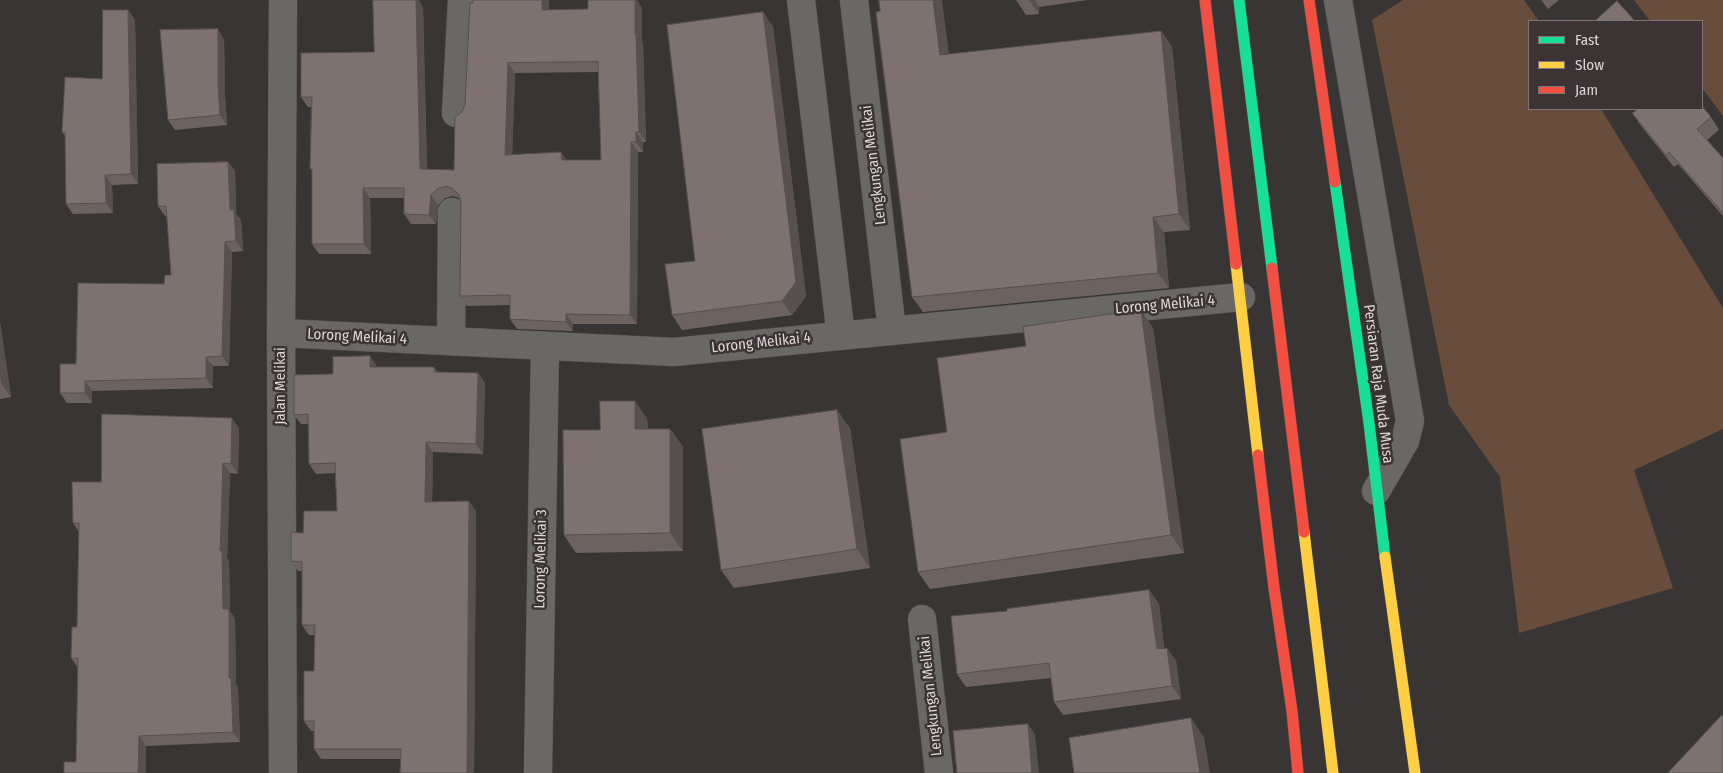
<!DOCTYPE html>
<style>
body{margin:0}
#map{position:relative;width:1723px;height:773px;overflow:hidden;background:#3a3535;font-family:"Fira Sans Condensed",sans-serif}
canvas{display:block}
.legend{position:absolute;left:1528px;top:20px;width:175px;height:90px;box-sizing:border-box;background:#3c3334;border:1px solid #7c7475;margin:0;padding:6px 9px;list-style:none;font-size:15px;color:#dcd6d7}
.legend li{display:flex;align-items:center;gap:10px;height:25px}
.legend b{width:25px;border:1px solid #7c7475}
</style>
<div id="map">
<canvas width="1723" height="773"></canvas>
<ul class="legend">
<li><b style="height:6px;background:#16e098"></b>Fast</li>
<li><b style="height:6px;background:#ffcf43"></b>Slow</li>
<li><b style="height:6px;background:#f24e42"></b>Jam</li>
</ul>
</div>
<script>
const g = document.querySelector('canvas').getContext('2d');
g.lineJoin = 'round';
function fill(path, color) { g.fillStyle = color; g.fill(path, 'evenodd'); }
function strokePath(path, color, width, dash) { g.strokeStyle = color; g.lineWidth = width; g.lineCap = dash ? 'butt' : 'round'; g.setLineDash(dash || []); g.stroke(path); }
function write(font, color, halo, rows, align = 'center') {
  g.font = font + ' "Fira Sans Condensed",sans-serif'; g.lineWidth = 5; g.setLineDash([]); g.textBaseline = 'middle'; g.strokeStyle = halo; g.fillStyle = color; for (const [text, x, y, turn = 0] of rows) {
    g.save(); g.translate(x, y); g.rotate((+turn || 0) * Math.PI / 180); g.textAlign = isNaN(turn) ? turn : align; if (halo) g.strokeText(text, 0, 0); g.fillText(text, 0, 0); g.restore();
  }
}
const green = new Path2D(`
 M 1403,0 L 1524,0 L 1539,21 L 1529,21 L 1529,109 L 1601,109 L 1723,308 L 1723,429 L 1634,470 L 1673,588 L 1519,633 L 1500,477 L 1449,405 L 1372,20 Z
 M 1634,0 L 1723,0 L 1723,116 L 1702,88 L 1702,21 L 1650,21 Z`);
const street = new Path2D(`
 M 801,0 L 841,336
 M 854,0 L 892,331
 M 1338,0 L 1410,421 L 1405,441 L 1376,491
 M 456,113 L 462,0
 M 281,333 L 674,352 L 1241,297
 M 451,341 L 452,212
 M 922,619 L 939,773
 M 283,773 L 281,333 L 283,0
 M 538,773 L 545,346`);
const fast = new Path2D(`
 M 1239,0 L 1272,268
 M 1335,182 L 1369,423 L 1385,557`);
const slow = new Path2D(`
 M 1236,264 L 1258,455
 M 1304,532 L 1333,773
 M 1385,557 L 1415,773`);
const jam = new Path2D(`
 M 1205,0 L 1236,264
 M 1309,0 L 1335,182
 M 1272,268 L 1304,532
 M 1258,455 L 1274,588 L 1292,711 L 1298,773`);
const wall = new Path2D(`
 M 473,0 L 548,0 L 549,2 L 549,10 L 642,8 L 642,41 L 643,44 L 646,142 L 643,142 L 643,152 L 638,152 L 637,324 L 573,324 L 573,331 L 517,329 L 510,319 L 510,305 L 467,306 L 460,296 L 461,202 L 459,198 L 453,196 L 445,198 L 438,205 L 436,224 L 411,224 L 404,214 L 404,198 L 370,198 L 371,254 L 319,254 L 312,244 L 312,171 L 310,169 L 311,107 L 308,107 L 301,97 L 374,52 L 423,7 L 427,169 L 454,170 L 462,112 L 465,104 ZM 598,72 L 601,160 L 567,160 L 512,154 L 515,73 Z
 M 1016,0 L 1088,0 L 1039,7 L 1039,14 L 1026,15 Z
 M 1541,0 L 1559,0 L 1548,9 Z
 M 128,10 L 135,20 L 138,184 L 112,185 L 113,213 L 73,214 L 66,204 L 65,136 L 62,132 L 102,79 Z
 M 763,12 L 773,27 L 806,296 L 792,315 L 682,330 L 672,315 L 695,261 Z
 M 1161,31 L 1172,47 L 1190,230 L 1164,232 L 1169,288 L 923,312 L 912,297 L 949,54 Z
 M 224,39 L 225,96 L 227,125 L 175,130 L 168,120 Z
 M 1632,113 L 1711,117 L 1719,130 L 1707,140 L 1723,158 L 1723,216 L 1678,164 L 1674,167 L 1641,126 Z
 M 228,162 L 235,171 L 236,214 L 241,220 L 243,251 L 232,252 L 229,366 L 213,366 L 213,388 L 92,391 L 92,403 L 67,403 L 60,393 L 76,364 L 164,284 L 171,275 L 167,216 L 165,216 L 158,206 Z
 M 0,322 L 11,397 L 0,399 Z
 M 1153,328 L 1184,553 L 930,589 L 918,572 L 947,432 Z
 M 377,367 L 434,367 L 437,372 L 478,373 L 485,383 L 483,454 L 433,452 L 432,502 L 476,511 L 474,773 L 400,773 L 401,759 L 321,759 L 314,749 L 314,731 L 311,731 L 304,721 L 314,671 L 315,635 L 309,635 L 302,625 L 302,571 L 298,571 L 291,561 L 303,533 L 337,511 L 335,473 L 316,474 L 309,464 L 309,424 L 301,424 L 294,415 L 333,374 Z
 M 635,401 L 647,419 L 648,429 L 670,429 L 683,447 L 683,551 L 576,553 L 564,535 L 600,430 Z
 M 239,428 L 238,474 L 230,473 L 227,558 L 229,561 L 230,611 L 235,619 L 236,684 L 238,688 L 240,742 L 146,746 L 146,773 L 64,773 L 76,762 L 78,668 L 71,658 L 77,627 L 79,532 L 73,523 L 101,482 Z
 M 850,428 L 870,568 L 734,588 L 721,570 Z
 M 1149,590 L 1159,604 L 1164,648 L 1176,661 L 1181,699 L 1063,715 L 1054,702 L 1051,678 L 966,687 L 957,674 L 1007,611 Z`);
const shadedWall = new Path2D(`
 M 416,0 L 419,0 L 423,7 L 427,179 L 420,169 Z
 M 542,0 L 548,0 L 549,2 L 549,20 L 542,10 Z
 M 635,0 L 637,0 L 642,8 L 642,41 L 643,44 L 646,142 L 639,132 L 635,34 Z
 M 933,0 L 942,0 L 951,70 L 940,55 Z
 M 1029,0 L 1035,0 L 1039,7 L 1039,14 Z
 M 128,10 L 135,20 L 138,184 L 131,174 Z
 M 763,12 L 773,27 L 806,296 L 792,315 L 782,301 Z
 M 218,29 L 224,39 L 225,96 L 227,125 L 220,115 L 218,86 Z
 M 1161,31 L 1172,47 L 1190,230 L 1179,214 Z
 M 508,63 L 515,73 L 512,165 L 505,155 Z
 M 636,132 L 643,142 L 643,152 L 636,142 Z
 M 631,142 L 638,152 L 637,324 L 630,315 Z
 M 561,152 L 568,162 L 562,160 Z
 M 228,162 L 235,171 L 236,214 L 241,220 L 243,251 L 236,241 L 230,210 Z
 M 105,175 L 112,185 L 113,213 L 106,203 Z
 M 363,188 L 370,198 L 371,254 L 364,244 Z
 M 431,195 L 438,205 L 436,224 L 429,215 Z
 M 1153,217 L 1164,232 L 1169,288 L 1158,273 Z
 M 225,242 L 232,252 L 229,366 L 222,356 Z
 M 1141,310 L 1153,328 L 1184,553 L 1171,535 Z
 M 566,314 L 573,324 L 573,331 L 566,322 Z
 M 0,322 L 11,397 L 1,383 L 0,374 Z
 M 370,356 L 377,366 L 370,367 Z
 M 206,357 L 213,366 L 213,388 L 206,378 Z
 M 478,373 L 485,383 L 483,454 L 476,444 Z
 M 85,381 L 92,391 L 92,403 L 85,393 Z
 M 635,401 L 647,419 L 648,447 L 635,429 Z
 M 837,410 L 850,428 L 870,568 L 857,549 Z
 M 232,418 L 239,428 L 238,474 L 231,464 Z
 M 670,429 L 683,447 L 683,551 L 670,533 Z
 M 426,442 L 433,452 L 432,512 L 425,502 Z
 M 223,463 L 230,473 L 227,558 L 229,561 L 230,611 L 235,619 L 236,684 L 238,688 L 240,742 L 233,732 L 223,609 L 220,551 Z
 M 469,501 L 476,511 L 474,773 L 467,773 Z
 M 1149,590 L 1159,604 L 1166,662 L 1157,649 Z
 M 1167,648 L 1176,661 L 1181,699 L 1172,686 Z
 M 1191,718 L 1204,737 L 1210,773 L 1200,773 Z
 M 1028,724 L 1035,734 L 1039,773 L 1032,773 Z
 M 139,736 L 146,746 L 146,773 L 138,773 Z`);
const building = new Path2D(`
 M 373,0 L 416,0 L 420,169 L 454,170 L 455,117 L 462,112 L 465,104 L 470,3 L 473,3 L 473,0 L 542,0 L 542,10 L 588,9 L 588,0 L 635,0 L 635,34 L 636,34 L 639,132 L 636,132 L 636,142 L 631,142 L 630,315 L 566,314 L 566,322 L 510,319 L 510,295 L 460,296 L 461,202 L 459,195 L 452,188 L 446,186 L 438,188 L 431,195 L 429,215 L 404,214 L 404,188 L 363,188 L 364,244 L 312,244 L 312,169 L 310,169 L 312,97 L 301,97 L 301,53 L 374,52 ZM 598,62 L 601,160 L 562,160 L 561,152 L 505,155 L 508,63 Z
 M 879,0 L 933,0 L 940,55 L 1161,31 L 1179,214 L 1153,217 L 1158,273 L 912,297 L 876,12 L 880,11 Z
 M 1617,1 L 1635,21 L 1595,21 Z
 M 103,10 L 128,10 L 131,174 L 105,175 L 106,203 L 66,204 L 65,132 L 62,132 L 65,77 L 102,79 Z
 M 763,12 L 796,282 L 782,301 L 672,315 L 665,264 L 695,261 L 667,25 Z
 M 218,29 L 218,86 L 220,115 L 168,120 L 160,30 Z
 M 1702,106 L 1711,117 L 1697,129 L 1723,158 L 1723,213 L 1669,152 L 1666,155 L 1632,113 L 1638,109 L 1702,109 Z
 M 228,162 L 230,210 L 234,210 L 236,241 L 225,242 L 222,356 L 206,357 L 206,378 L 85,381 L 85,393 L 60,393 L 60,364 L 76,364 L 78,283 L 164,284 L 165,275 L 171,275 L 166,206 L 158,206 L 157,164 Z
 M 1141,310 L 1171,535 L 918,572 L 900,439 L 947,432 L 937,358 L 1026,346 L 1023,327 Z
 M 370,356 L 370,367 L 434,367 L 434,372 L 478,373 L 476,444 L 426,442 L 425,502 L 469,501 L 467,773 L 400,773 L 401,749 L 314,749 L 314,721 L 304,721 L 304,671 L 314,671 L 315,625 L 302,625 L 302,562 L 291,561 L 291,532 L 303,533 L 304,511 L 337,511 L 335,463 L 309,464 L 308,414 L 294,415 L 294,375 L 333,374 L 333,357 Z
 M 600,401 L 635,401 L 635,429 L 670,429 L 670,533 L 564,535 L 563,430 L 600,430 Z
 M 837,410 L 857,549 L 721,570 L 702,429 Z
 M 102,414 L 232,418 L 231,464 L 223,463 L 220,551 L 222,551 L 223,609 L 229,609 L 229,678 L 231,678 L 233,732 L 139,736 L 138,773 L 64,773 L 64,762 L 76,762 L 78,658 L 71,658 L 72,627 L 77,627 L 79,523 L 73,523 L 72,482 L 101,482 Z
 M 1149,590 L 1157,649 L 1167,648 L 1172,686 L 1054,702 L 1049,663 L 957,674 L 951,616 L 1007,611 L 1007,609 Z
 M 1722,715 L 1723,716 L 1723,773 L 1668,773 Z
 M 1191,718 L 1200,773 L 1074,773 L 1069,738 Z
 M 1028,724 L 1032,773 L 957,773 L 953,731 Z`);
const streetNames = [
 ["Lengkungan Melikai",874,165,-97],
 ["Lorong Melikai 4",1165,305,-5],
 ["Lorong Melikai 4",357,337,3],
 ["Lorong Melikai 4",761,343,-6],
 ["Persiaran Raja Muda Musa",1378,384,83],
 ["Jalan Melikai",281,386,-90],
 ["Lorong Melikai 3",541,559,-89],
 ["Lengkungan Melikai",931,696,-96]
];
fill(green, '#684d3c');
strokePath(street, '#565252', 29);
strokePath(fast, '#565252', 12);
strokePath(slow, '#565252', 12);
strokePath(jam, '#565252', 12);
strokePath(street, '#6a6767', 28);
strokePath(fast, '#16e098', 11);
strokePath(slow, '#ffcf43', 11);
strokePath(jam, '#f24e42', 11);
fill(wall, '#6c6260');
fill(shadedWall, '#58504e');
fill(building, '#7e7270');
strokePath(building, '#58504e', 1);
write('15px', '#dcd6d7', '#3c3334', streetNames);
</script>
